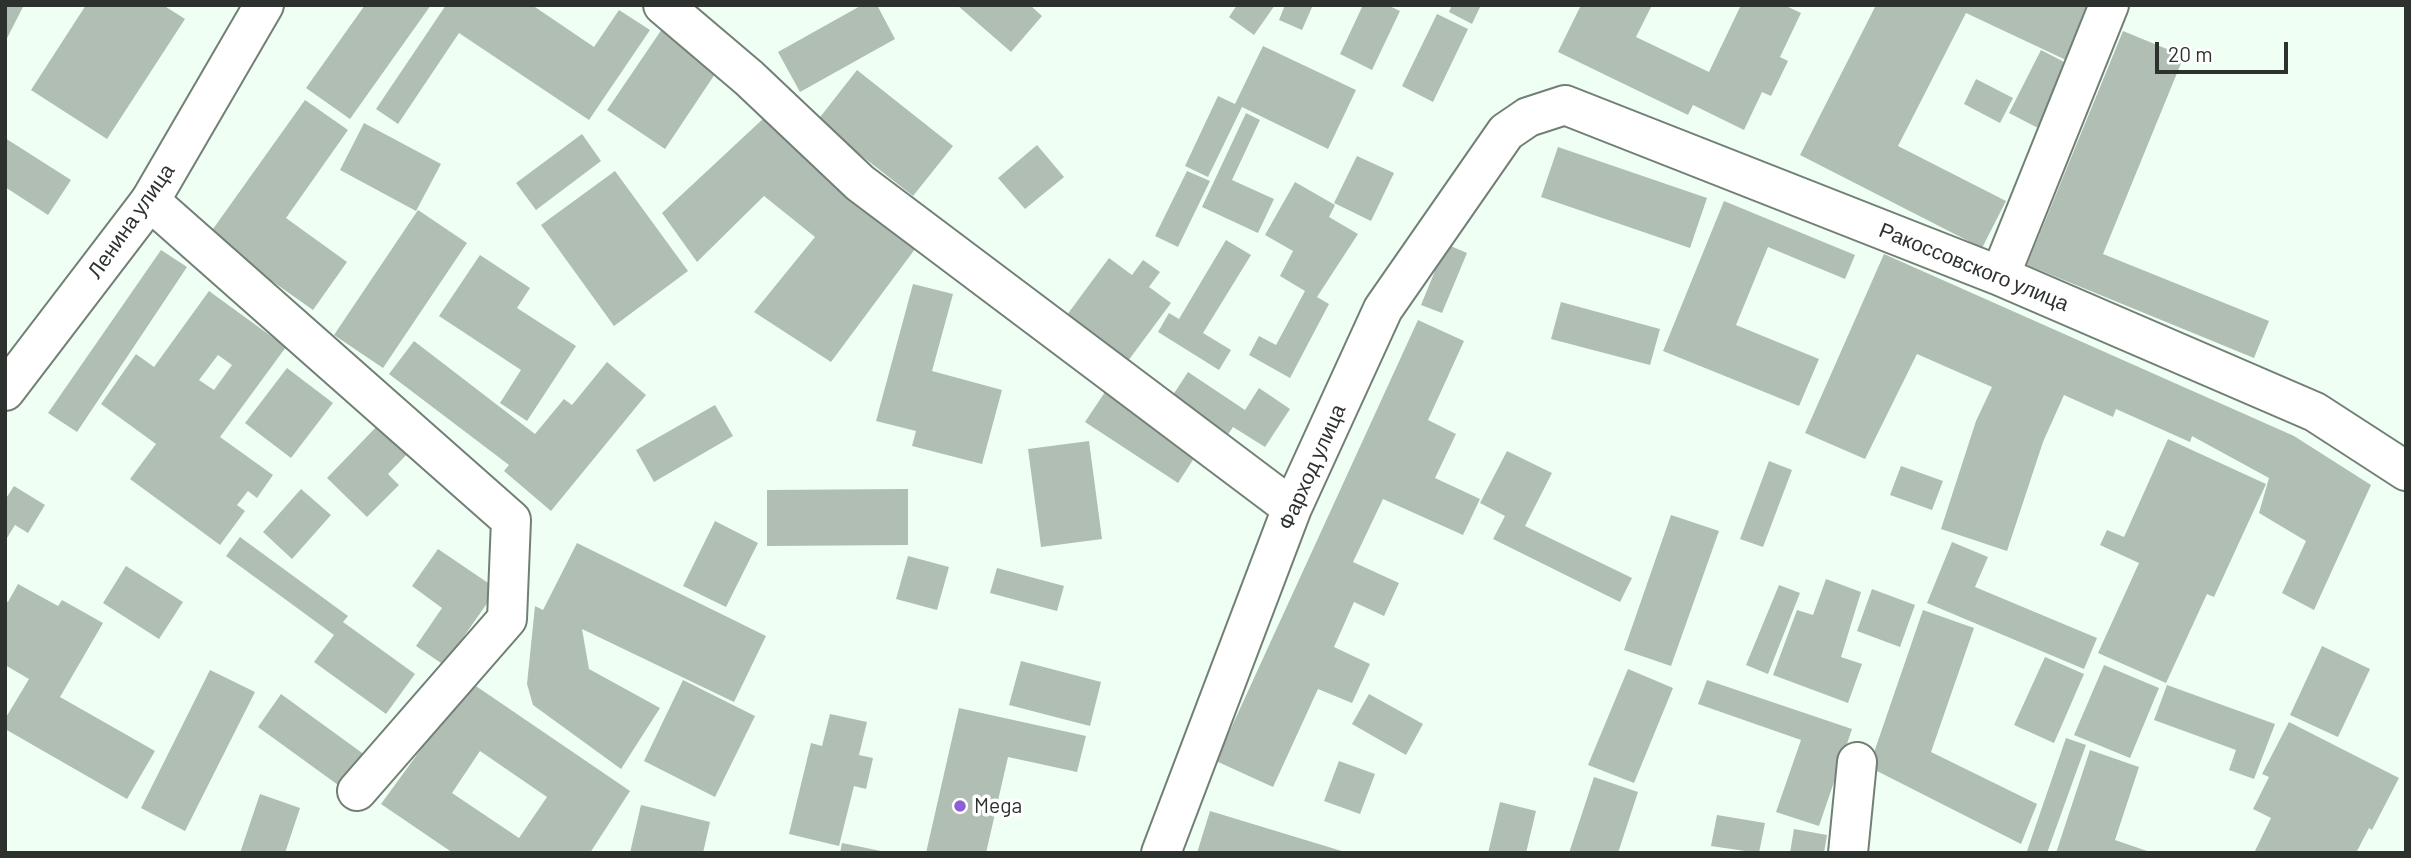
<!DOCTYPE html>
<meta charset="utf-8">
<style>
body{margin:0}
#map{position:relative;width:2411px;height:858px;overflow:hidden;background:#f0fff3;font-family:Barlow,sans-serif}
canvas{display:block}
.frame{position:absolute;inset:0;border:7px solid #2d322e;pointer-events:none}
.scale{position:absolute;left:2155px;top:42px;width:133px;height:32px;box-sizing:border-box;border:4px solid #2d322e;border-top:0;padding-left:9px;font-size:21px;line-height:24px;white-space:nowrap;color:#2d322e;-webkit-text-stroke:5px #fff;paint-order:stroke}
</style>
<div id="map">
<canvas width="2411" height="858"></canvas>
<div class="frame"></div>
<div class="scale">20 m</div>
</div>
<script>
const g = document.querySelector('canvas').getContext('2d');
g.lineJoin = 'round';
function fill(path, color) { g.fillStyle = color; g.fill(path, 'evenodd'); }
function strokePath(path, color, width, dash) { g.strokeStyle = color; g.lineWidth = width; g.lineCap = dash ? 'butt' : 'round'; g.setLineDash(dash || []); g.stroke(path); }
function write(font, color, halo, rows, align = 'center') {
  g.font = font + ' Barlow,sans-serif'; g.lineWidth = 7; g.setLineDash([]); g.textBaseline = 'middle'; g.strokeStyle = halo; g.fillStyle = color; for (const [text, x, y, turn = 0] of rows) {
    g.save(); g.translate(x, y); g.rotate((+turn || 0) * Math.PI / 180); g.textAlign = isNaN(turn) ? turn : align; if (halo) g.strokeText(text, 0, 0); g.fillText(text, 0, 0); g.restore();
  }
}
const building = new Path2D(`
 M 5,5 L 24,5 L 5,42 Z
 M 86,5 L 163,5 L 185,19 L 107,139 L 31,90 Z
 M 365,5 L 431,5 L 350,119 L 306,88 Z
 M 446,5 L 532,5 L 594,47 L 619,10 L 650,30 L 589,120 L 459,33 L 398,124 L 376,109 Z
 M 862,5 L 877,5 L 895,39 L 800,92 L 778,52 Z
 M 957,5 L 1030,5 L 1042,16 L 1011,52 Z
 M 1237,5 L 1275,5 L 1254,35 L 1229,17 Z
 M 1285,5 L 1313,5 L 1302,30 L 1279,20 Z
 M 1363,5 L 1387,5 L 1400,11 L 1372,70 L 1340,54 Z
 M 1452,5 L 1481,5 L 1472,24 L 1449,12 Z
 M 1581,5 L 1652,5 L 1636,37 L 1709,72 L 1741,5 L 1784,5 L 1801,13 L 1780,57 L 1788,61 L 1771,96 L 1762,92 L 1744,130 L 1693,105 L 1688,115 L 1558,52 Z
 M 1876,5 L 2093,5 L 2066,60 L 1966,13 L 1898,146 L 2006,201 L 1982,248 L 1800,155 Z
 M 1437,14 L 1468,29 L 1433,102 L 1402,86 Z
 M 662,29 L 719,68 L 665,149 L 607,110 Z
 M 2123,31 L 2184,56 L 2103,254 L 2269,321 L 2254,358 L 2027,265 Z
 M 1263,46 L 1356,90 L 1328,149 L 1242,107 L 1208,177 L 1185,166 L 1218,96 L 1235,104 Z
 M 2041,50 L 2070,65 L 2038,128 L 2009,113 Z
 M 857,70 L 953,146 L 913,196 L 817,121 Z
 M 1976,79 L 2013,98 L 2000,123 L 1964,104 Z
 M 305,100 L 348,130 L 286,218 L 347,262 L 313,310 L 208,236 Z
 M 1246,113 L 1260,120 L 1232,180 L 1274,199 L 1258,233 L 1202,207 Z
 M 765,117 L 921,241 L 831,362 L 754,312 L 815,237 L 764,196 L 697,262 L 662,213 Z
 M 364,123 L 441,164 L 416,211 L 340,170 Z
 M 582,134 L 601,161 L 536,210 L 516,183 Z
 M 5,138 L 71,180 L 48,215 L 5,187 Z
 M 1037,145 L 1064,177 L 1025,209 L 998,178 Z
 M 1558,147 L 1707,198 L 1690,248 L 1541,197 Z
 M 1357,156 L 1394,173 L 1371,221 L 1334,203 Z
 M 615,171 L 688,271 L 614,326 L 541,225 Z
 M 1187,171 L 1210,181 L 1178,247 L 1155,236 Z
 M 1295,182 L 1335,205 L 1329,217 L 1358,234 L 1317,297 L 1329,304 L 1290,378 L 1249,355 L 1259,336 L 1276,345 L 1305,291 L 1280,276 L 1293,251 L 1265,235 Z
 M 1724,201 L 1855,255 L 1845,279 L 1768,247 L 1736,325 L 1819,359 L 1799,406 L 1663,351 Z
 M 418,210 L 467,243 L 383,368 L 334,335 Z
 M 1226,240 L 1251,255 L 1203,333 L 1231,350 L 1219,370 L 1158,332 L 1169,313 L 1179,319 Z
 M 1446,244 L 1467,253 L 1442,313 L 1421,305 Z
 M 161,250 L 187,267 L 77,432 L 48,413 Z
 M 1884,254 L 2294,436 L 2371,485 L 2314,610 L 2282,593 L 2306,541 L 2259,513 L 2269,478 L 2192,436 L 2190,442 L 2116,409 L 2113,417 L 2064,395 L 2043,442 L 2007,551 L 1941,529 L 1976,421 L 1992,387 L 1917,354 L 1865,459 L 1805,433 Z
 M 480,255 L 530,288 L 517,308 L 576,346 L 527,421 L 500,403 L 521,370 L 439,316 Z
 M 1109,258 L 1132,275 L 1143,260 L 1160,272 L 1149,287 L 1171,303 L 1125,365 L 1064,319 Z
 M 913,284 L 953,294 L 932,371 L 1002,390 L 982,464 L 912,446 L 916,431 L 876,421 Z
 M 209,291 L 286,347 L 220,437 L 273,475 L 257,498 L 248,491 L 237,505 L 245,511 L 220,545 L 130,479 L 156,444 L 101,404 L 136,354 L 154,367 ZM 218,355 L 232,365 L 214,390 L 199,380 Z
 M 1561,302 L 1660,329 L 1650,365 L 1551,339 Z
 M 1418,320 L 1464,341 L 1428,420 L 1456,434 L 1435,478 L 1480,499 L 1463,535 L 1383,499 L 1353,562 L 1399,583 L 1384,616 L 1354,602 L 1334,647 L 1370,664 L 1352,703 L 1318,689 L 1273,787 L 1216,761 Z
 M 414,341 L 535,434 L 564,399 L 572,405 L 607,362 L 646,395 L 551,511 L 504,471 L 509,465 L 389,374 Z
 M 287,368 L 333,403 L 291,458 L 245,423 Z
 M 1188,372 L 1245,410 L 1259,388 L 1290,409 L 1265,447 L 1233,427 L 1227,436 L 1171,398 Z
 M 1107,389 L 1200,449 L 1178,483 L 1085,422 Z
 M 715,405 L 733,436 L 654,482 L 636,450 Z
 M 380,423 L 410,451 L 388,474 L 399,485 L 367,517 L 327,478 Z
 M 2168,439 L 2266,484 L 2214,597 L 2207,594 L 2166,683 L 2098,653 L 2139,563 L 2100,545 L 2107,530 L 2124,537 Z
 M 1089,441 L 1102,539 L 1041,547 L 1028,449 Z
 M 1507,451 L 1552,473 L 1525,526 L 1632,578 L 1620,602 L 1493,539 L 1505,516 L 1480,503 Z
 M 1769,461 L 1792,470 L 1763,547 L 1740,539 Z
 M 1901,466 L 1943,481 L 1932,510 L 1890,495 Z
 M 14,486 L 45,505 L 28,533 L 15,525 L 5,541 L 5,500 Z
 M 301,489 L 331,515 L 292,559 L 263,532 Z
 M 908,489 L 908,545 L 767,546 L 767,490 Z
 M 1671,515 L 1719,531 L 1671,666 L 1624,650 Z
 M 715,521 L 758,543 L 726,607 L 683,586 Z
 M 240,537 L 348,616 L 343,622 L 415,674 L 386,714 L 314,662 L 334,635 L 226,556 Z
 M 1952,542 L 1988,557 L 1975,587 L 2097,638 L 2084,669 L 1927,603 Z
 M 577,543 L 766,636 L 734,702 L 582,629 L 589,669 L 660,708 L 621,769 L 533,705 L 527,684 L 535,606 L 543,610 Z
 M 438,549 L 497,589 L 444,665 L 416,646 L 442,608 L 412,586 Z
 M 908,556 L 949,567 L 937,610 L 896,599 Z
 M 126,566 L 183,602 L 159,639 L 103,603 Z
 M 997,568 L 1064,586 L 1057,611 L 990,593 Z
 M 1826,579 L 1861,592 L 1841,657 L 1862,664 L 1848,703 L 1773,675 L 1797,610 L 1813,615 Z
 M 18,584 L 58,606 L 62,600 L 103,623 L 60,697 L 155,751 L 127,799 L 5,729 L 5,719 L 29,679 L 5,665 L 5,600 L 8,602 Z
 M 1779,585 L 1800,593 L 1768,674 L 1746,665 Z
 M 1872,589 L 1915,605 L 1900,647 L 1857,631 Z
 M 1923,610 L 1974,628 L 1931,752 L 2037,804 L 2021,844 L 1869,767 Z
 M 2322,646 L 2370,669 L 2338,737 L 2290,715 Z
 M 2045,657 L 2084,674 L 2054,743 L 2014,725 Z
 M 1021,661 L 1101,682 L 1090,726 L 1009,705 Z
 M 2104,665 L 2159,688 L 2130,758 L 2074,735 Z
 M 1628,669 L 1673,688 L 1634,783 L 1588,765 Z
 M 210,670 L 255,692 L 185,831 L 141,808 Z
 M 683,680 L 755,716 L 715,797 L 644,761 Z
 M 1707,680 L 1852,729 L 1819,826 L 1776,812 L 1801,740 L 1698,704 Z
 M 470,682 L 630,791 L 590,853 L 453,853 L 381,804 ZM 480,751 L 547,797 L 519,838 L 452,793 Z
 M 2167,685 L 2275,724 L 2254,779 L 2229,770 L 2236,750 L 2154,720 Z
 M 281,694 L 369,758 L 345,790 L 258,727 Z
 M 1369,694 L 1423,724 L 1406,755 L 1352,724 Z
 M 959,708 L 1086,736 L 1077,772 L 1008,757 L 986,853 L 926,853 Z
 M 830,714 L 867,722 L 859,755 L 873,758 L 866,789 L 854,786 L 839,846 L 789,834 L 811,743 L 822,746 Z
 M 2289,722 L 2399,778 L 2372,830 L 2369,828 L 2356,853 L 2254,853 L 2271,818 L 2253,809 L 2269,777 L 2262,774 Z
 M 2066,738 L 2086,745 L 2047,853 L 2030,853 L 2027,851 Z
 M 2090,750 L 2139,767 L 2115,840 L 2153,853 L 2056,853 Z
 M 1339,761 L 1375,774 L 1360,814 L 1324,801 Z
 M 1594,777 L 1638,792 L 1618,853 L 1569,853 Z
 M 260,794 L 300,808 L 285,853 L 240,853 Z
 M 1500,802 L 1536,811 L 1526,853 L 1488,853 Z
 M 641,805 L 710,822 L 703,853 L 630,853 Z
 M 1210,811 L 1345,852 L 1345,853 L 1197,853 Z
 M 1717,815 L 1765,823 L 1759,853 L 1711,846 Z
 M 1794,829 L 1827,835 L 1824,853 L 1790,853 Z
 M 842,843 L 886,852 L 886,853 L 840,853 Z`);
const minor = new Path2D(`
 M 663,5 L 749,78 L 860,183 L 1292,508
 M 150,201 L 511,520 L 507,619 L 357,791
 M 2000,276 L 2109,5
 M 1161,853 L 1292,508 L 1383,309 L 1506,132 L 1528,117 L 1565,105 L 2000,276 L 2315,412 L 2406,471
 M 1848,853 L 1857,762`);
const tertiary = new Path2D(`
 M 5,391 L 150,201 L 264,5`);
const markers = [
 [960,806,7,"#8e5ed7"]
];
const streetNames = [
 ["Ленина улица",131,221,-55],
 ["Ракоссовского улица",1974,267,22],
 ["Фарход улица",1312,467,-66]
];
const poiNames = [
 ["Mega",974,806]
];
fill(building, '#b0beb3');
strokePath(minor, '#727f75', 42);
strokePath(tertiary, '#727f75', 42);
strokePath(minor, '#fff', 38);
strokePath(tertiary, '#fff', 38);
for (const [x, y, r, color] of markers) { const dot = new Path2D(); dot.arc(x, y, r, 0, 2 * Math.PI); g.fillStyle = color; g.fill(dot); strokePath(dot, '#fff', 2.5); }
write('21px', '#2d322e', '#fff', streetNames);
write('21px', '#2d322e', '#fff', poiNames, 'left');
</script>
